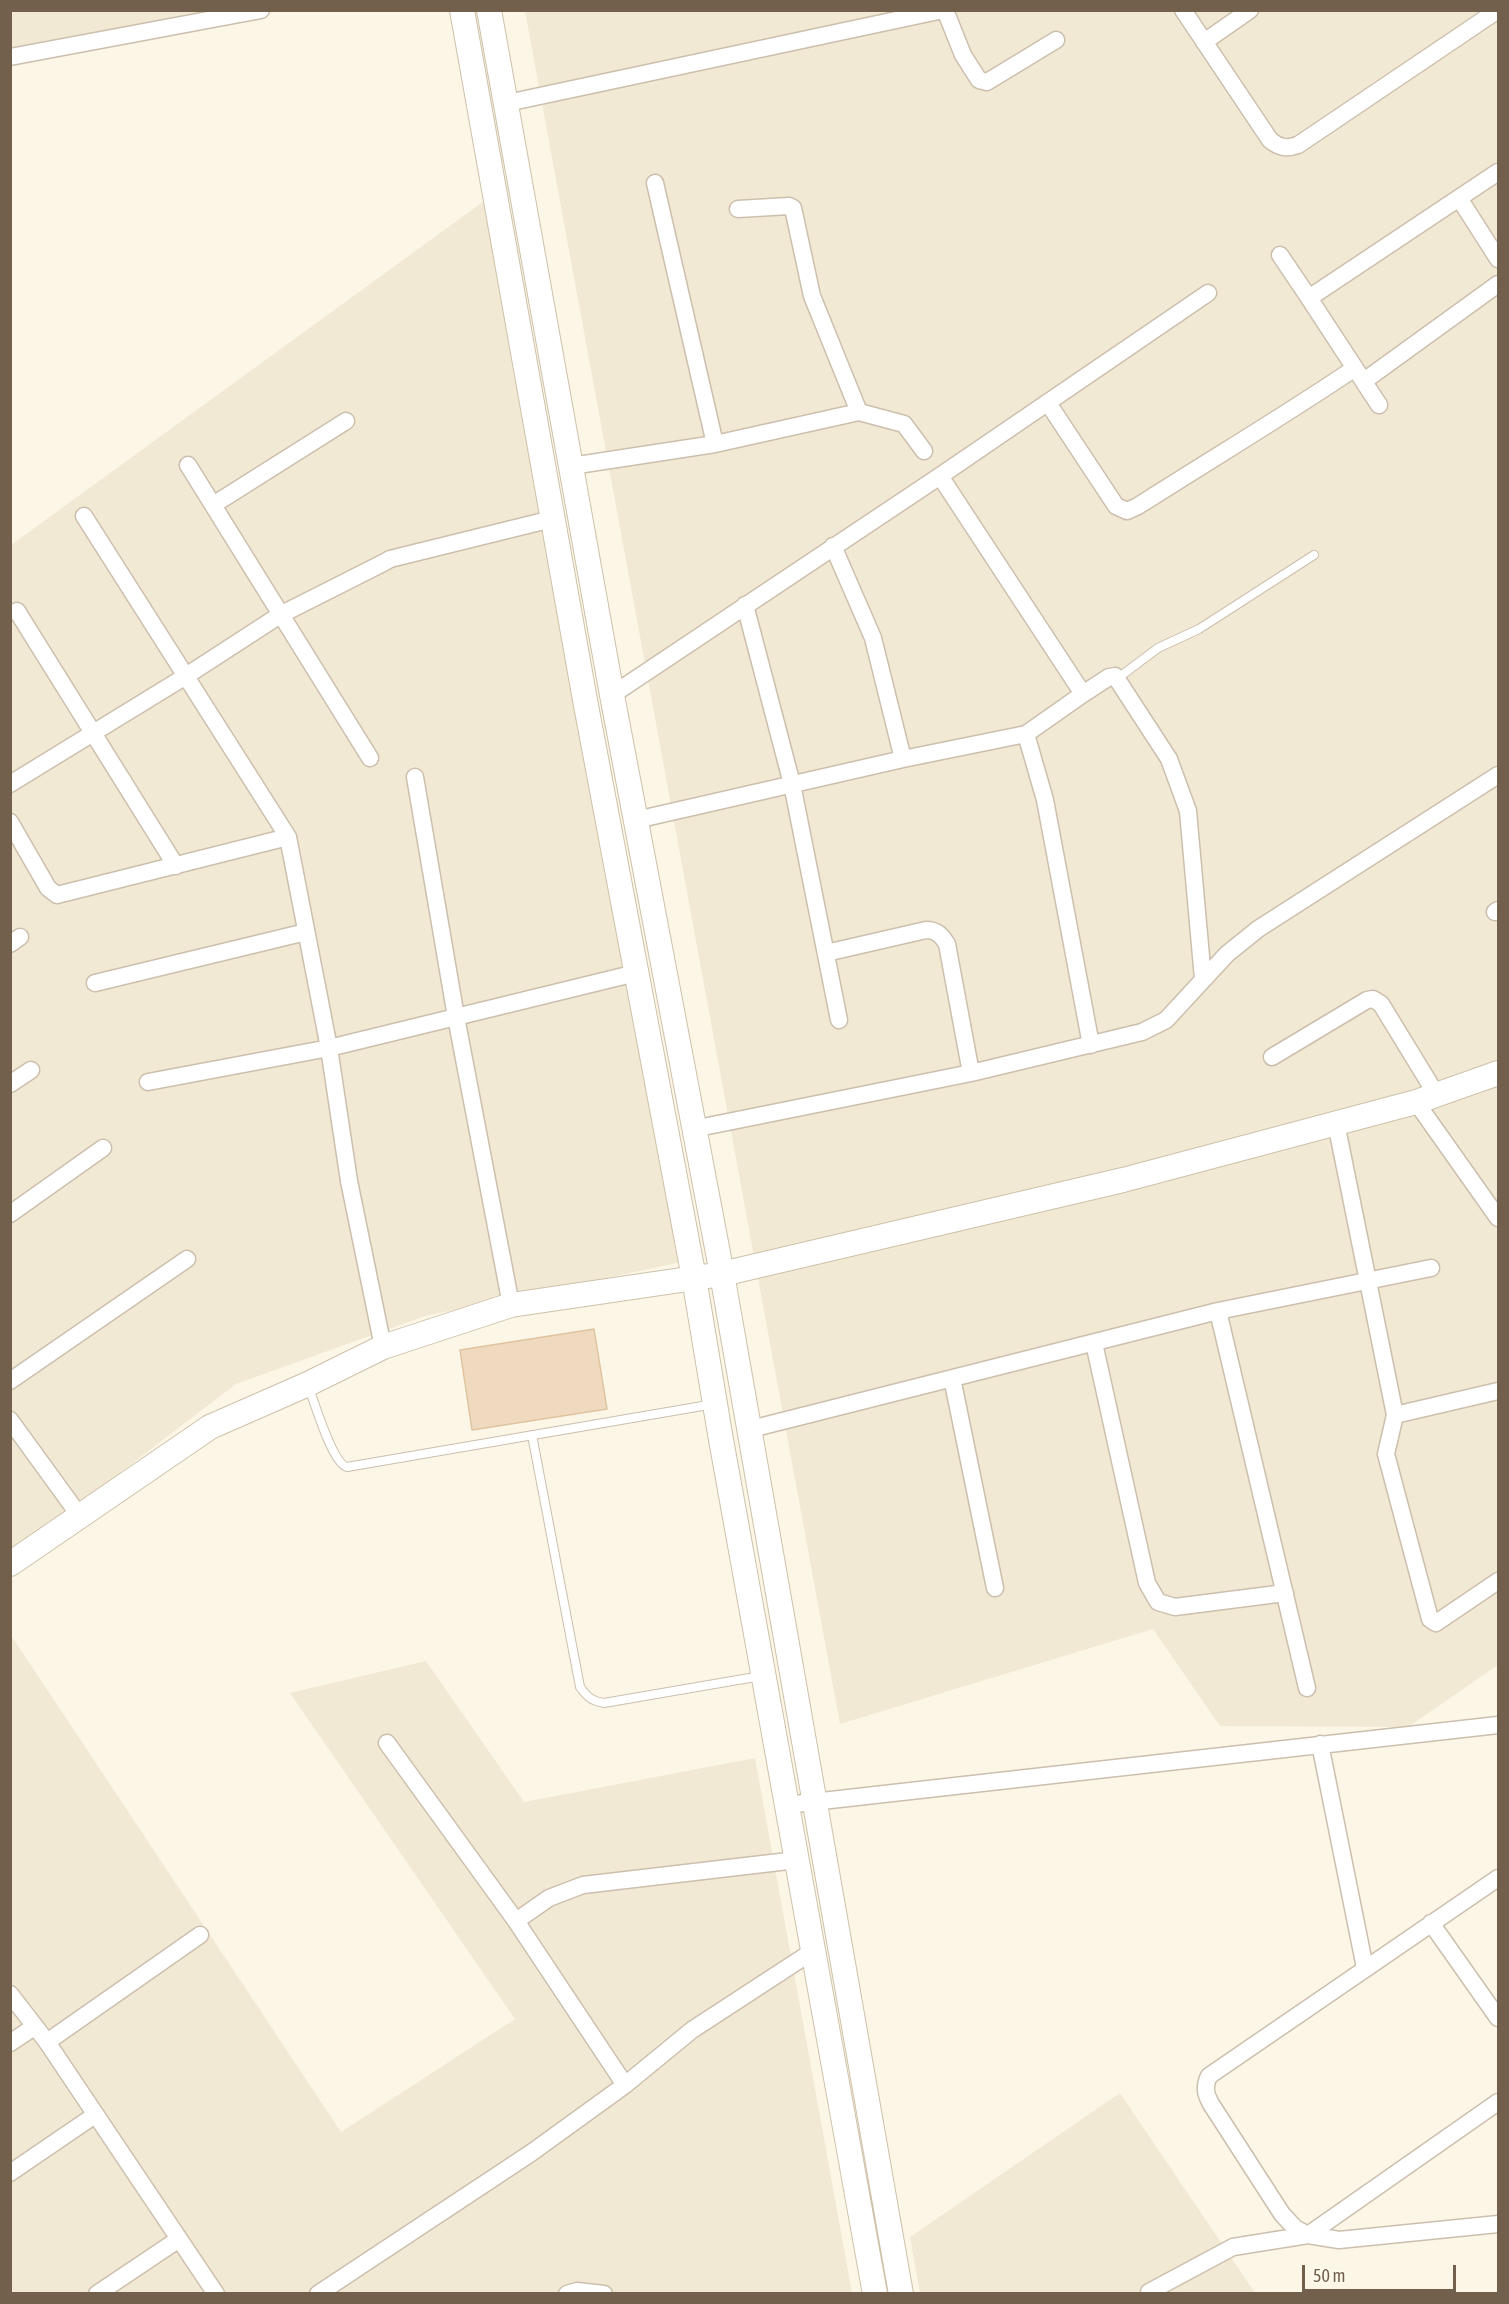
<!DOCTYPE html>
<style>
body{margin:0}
#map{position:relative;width:1509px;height:2304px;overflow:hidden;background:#fbf6e6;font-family:"Asap Condensed",sans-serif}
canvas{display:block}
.frame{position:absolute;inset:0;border:12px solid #72604c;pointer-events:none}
.scale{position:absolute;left:1302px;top:2265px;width:154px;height:27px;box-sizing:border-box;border:3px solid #72604c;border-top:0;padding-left:8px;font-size:18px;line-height:21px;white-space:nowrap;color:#72604c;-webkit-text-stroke:4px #fefaec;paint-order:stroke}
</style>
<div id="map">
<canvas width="1509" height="2304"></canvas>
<div class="frame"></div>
<div class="scale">50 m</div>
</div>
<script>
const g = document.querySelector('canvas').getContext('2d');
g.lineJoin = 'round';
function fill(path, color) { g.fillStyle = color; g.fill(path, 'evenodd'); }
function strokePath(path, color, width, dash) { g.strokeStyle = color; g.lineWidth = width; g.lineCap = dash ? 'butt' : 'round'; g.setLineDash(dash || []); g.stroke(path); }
const residential = new Path2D(`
 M 11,10 L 221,11 L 11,55 Z
 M 525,11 L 1498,11 L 1498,1665 L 1408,1727 L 1220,1726 L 1153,1629 L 840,1724 Z
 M 498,191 L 682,1262 L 425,1316 L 236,1384 L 11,1556 L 11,545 Z
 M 10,1634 L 341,2132 L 515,2019 L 290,1693 L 426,1661 L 524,1802 L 755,1758 L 852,2293 L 11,2293 Z
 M 1120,2093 L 1255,2293 L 920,2293 L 910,2237 Z`);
const building = new Path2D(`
 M 594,1329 L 607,1409 L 472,1430 L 460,1350 Z`);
const lane = new Path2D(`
 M 1118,678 L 1158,648 L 1199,629 L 1314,555
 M 308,1385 C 314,1401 332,1463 347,1467 L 714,1404
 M 532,1435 L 580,1687 C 587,1697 592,1701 604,1703 L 761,1676`);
const street = new Path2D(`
 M 945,10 L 963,55 L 979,80 L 987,82 L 1056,40
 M 1183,10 L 1270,140 C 1280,148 1287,149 1298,145 L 1498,10
 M 1204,42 L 1250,10
 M 10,57 L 261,10
 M 507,103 L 943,10
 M 655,183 L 715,444
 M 1459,198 L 1498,259
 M 738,209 L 789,206 L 793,208 L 812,296 L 859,412
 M 1280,255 L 1309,298
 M 1364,381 L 1498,284
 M 1048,403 L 1116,506 L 1127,511 L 1138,506 C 1210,460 1284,416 1355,368
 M 1379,405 L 1309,298 L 1498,172
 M 188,465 L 370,758
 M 571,466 L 715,444 L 859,412 L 904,424 L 924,451
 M 940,476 L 1083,694
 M 213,505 L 346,421
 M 84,516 L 288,837 L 329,1048 L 349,1181 L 383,1347
 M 833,546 L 873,638 L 903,759
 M 745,605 L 792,784 L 839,1020
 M 17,611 L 176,866
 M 612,695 L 940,476 L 1208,293
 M 1026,734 L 1045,800 L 1091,1045
 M 415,777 L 456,1017 L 511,1305
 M 10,784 L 186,676 L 280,615 L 383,563 L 390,559 L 552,519
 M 636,820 L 903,759 L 1026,734 L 1083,694 L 1109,677 L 1115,676 L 1169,759 L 1188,811 L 1203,979
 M 10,822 L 48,888 L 57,895 L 288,837
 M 1495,912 L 1498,910
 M 10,944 L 20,937
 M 826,953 L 926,930 C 937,930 941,935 947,944 L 971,1073
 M 95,983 L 306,932
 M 1272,1057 L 1367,1000 L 1373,999 L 1381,1004 L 1436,1094
 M 148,1082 L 329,1048 L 636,973
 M 10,1084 L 31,1070
 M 1416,1102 L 1498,1218
 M 1336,1123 L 1395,1415 L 1386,1454 L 1430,1619 L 1436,1623 L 1498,1581
 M 693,1129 L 971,1073 L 1142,1032 L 1166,1020 L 1227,954 L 1258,929 L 1498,775
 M 10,1214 L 103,1148
 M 1218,1311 L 1307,1688
 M 1094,1343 L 1147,1583 L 1158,1602 L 1175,1607 L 1285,1593
 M 952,1378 L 995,1588
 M 10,1381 L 187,1259
 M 1395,1415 L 1498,1391
 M 10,1420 L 79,1515
 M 747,1430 L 1218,1311 L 1431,1268
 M 387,1743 L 516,1921 L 625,2085
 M 1320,1744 L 1365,1968
 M 786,1805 L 1498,1725
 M 1498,1878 L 1209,2076 C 1204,2087 1205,2093 1211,2104 L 1282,2214 L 1295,2228 L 1308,2235 L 1339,2240 L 1498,2224
 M 516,1921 L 549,1898 L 583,1885 L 797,1860
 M 1431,1923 L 1498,2018
 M 10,1994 L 47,2042 L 216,2294
 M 47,2042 L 200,1935
 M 10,2043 L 34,2027
 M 10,2173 L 95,2115
 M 1149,2292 L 1233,2247 L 1308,2235 L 1498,2102
 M 97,2294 L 179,2239
 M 318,2294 L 531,2153 L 625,2085 L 692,2030 L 813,1951
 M 567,2294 L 577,2291 L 604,2294`);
const secondary = new Path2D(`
 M 462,10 L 585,700 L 694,1278 L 720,1434 L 875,2294
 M 489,10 L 612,695 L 722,1274 L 901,2294
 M 10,1564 L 210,1427 L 308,1384 L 383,1347 L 511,1305 L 722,1274 L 1123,1180 L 1416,1102 L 1498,1073`);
fill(residential, '#f2e9d4');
fill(building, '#efdabf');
strokePath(building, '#e0c3a0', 1.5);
strokePath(lane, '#ccbfad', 10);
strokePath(street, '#ccbfad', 19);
strokePath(secondary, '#cec1aa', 26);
strokePath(lane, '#fff', 8);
strokePath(street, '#fff', 16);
strokePath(secondary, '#fff', 24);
</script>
